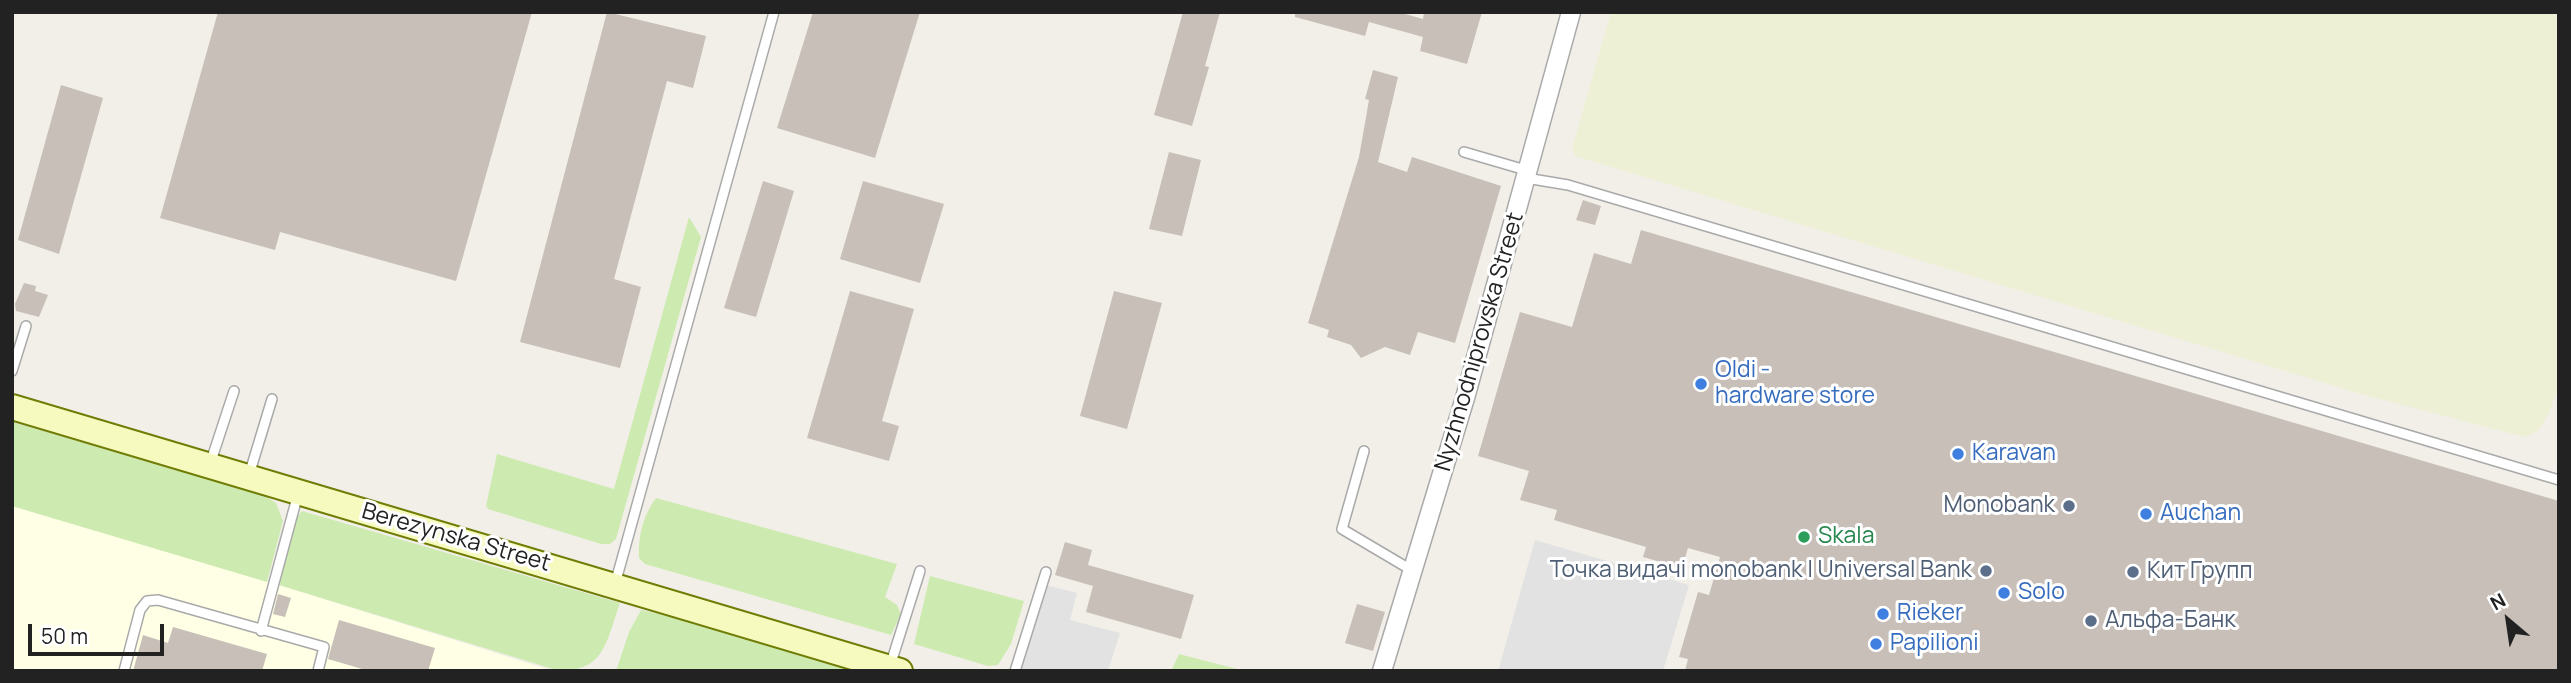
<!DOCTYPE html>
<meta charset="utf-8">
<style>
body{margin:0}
#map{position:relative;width:2571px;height:683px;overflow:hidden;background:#f2efe9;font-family:Manrope,sans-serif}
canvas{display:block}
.frame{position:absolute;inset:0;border:14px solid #222;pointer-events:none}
.north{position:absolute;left:2473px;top:585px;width:70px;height:70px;-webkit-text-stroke:5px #fff;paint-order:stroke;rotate:331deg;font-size:19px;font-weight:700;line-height:28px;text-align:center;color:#222}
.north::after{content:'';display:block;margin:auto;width:24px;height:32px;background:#222;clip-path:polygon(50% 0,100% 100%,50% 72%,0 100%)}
.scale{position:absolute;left:28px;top:624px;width:136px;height:32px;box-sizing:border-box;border:4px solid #222;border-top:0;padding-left:9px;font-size:21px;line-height:24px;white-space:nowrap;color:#222;-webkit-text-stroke:5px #fff;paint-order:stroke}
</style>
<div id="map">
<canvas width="2571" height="683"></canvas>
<div class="frame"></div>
<div class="north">N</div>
<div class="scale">50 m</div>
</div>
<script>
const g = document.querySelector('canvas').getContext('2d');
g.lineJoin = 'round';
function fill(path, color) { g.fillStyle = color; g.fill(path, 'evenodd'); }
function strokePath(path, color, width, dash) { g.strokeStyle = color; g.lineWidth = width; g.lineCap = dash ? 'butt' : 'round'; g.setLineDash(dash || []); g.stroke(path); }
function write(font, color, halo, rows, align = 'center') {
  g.font = font + ' Manrope,sans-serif'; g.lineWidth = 6; g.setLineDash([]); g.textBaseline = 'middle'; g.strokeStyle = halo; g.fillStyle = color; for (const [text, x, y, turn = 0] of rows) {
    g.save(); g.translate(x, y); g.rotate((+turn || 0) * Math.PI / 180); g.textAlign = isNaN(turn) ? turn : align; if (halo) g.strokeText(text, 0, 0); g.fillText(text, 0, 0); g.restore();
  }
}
const education = new Path2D(`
 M 12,506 L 279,585 L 553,671 L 12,671 Z`);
const farmland = new Path2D(`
 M 1611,12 L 2559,12 L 2559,385 L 2548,415 L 2538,431 L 2524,437 L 2361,394 L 1575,156 L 1572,149 Z`);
const grass = new Path2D(`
 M 689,217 L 701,237 L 616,539 L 610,544 L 601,544 L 488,509 L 486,506 L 497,454 L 614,489 Z
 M 12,422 L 263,495 L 276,503 L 283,521 L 267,582 L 12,506 Z
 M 656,498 L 897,564 L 885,597 L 897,605 L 901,614 L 891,635 L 645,564 L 639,558 C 638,535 643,516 656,498 Z
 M 302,511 L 620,603 C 606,642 604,676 553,669 L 279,585 L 296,518 Z
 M 930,576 L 1024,601 L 1011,644 L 998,665 L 988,666 L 914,644 Z
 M 641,610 L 668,616 L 855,671 L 616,671 L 629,632 Z
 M 1179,654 L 1245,671 L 1171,671 Z`);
const parking = new Path2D(`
 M 1535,540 L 1689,585 L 1663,671 L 1498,671 Z
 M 1042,584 L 1077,593 L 1070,620 L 1120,633 L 1108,671 L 1015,670 Z`);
const building = new Path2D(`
 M 218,12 L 532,12 L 456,281 L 280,232 L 275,250 L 160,218 Z
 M 607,12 L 706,36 L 693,88 L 667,81 L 614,279 L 641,287 L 620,368 L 520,342 Z
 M 813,12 L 920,12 L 875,158 L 777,128 Z
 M 1183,12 L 1220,12 L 1205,66 L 1209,67 L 1192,126 L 1154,115 Z
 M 1295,12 L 1398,12 L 1423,19 L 1424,12 L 1482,12 L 1467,64 L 1420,51 L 1423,37 L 1369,22 L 1365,36 L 1295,17 Z
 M 1373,70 L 1398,77 L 1378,162 L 1407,172 L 1412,157 L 1501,186 L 1455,343 L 1418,332 L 1410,355 L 1385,347 L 1361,358 L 1351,345 L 1327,337 L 1329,330 L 1308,323 L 1359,157 L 1369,100 L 1365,99 Z
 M 61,85 L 103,98 L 59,254 L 18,240 Z
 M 1169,152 L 1201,160 L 1182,236 L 1149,229 Z
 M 763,181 L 794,191 L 756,317 L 724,308 Z
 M 863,181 L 944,204 L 920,283 L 840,259 Z
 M 1583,200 L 1601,206 L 1595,225 L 1576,220 Z
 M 1641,230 L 2559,501 L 2559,671 L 1685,671 L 1688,659 L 1679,657 L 1698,592 L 1709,595 L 1720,557 L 1688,548 L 1682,568 L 1643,557 L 1646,547 L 1554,520 L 1557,510 L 1520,500 L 1529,471 L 1478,456 L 1520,312 L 1572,327 L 1594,253 L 1631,264 Z
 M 24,283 L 36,286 L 35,291 L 48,295 L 39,317 L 16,311 L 15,304 Z
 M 850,291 L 914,309 L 882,421 L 899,426 L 889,461 L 807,438 Z
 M 1114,291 L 1162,303 L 1127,429 L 1080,416 Z
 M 1065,542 L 1092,550 L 1088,565 L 1194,595 L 1181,639 L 1086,612 L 1093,586 L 1055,575 Z
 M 278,594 L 291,598 L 285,617 L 273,614 Z
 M 1357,604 L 1385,612 L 1373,651 L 1345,643 Z
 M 339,620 L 435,648 L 428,671 L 369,671 L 328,659 Z
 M 173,627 L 267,654 L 262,671 L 133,671 L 143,635 L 168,643 Z`);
const lane = new Path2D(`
 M 1464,152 L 1529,171
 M 1526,178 L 1568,185 L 2559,480
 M 12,371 L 26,326
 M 1364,451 L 1342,529 L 1413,571
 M 210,464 L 234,391
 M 249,475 L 272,399
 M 615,584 L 774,12
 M 261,631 L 298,494
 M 890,666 L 920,571
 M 124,671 L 140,610 L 147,601 L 158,600 L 324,647 L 318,671
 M 1015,671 L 1046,572`);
const street = new Path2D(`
 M 1382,671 L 1465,398 L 1571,12`);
const secondary = new Path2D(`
 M 12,407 L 900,671`);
const markers = [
 [1701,384,7,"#3f7fe0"],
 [1958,454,7,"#3f7fe0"],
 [2069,506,7,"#5c6f8a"],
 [2146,514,7,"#3f7fe0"],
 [1804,537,7,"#2e9e5b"],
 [1986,571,7,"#5c6f8a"],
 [2133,572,7,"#5c6f8a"],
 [2004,593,7,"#3f7fe0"],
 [1883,614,7,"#3f7fe0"],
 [2091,621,7,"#5c6f8a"],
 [1876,644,7,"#3f7fe0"]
];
const streetNames = [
 ["Nyzhnodniprovska Street",1480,342,-74],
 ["Berezynska Street",456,538,16]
];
const shopNames = [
 ["Oldi -",1715,371],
 ["hardware store",1715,397],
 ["Karavan",1972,454],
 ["Auchan",2160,514],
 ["Solo",2018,593],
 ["Rieker",1897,614],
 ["Papilioni",1890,644]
];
const serviceNames = [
 ["Monobank",2055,506],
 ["Точка видачі monobank | Universal Bank",1972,571],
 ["Кит Групп",2147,572,"left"],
 ["Альфа-Банк",2105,621,"left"]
];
const leisureNames = [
 ["Skala",1818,537]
];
fill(education, '#ffffe5');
fill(farmland, '#eef0d5');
fill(grass, '#cdebb0');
fill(parking, '#e2e2e2');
fill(building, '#c7bfb8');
strokePath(lane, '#a9a9a9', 12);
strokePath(street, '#a9a9a9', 21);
strokePath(secondary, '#707d05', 28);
strokePath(lane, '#fff', 9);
strokePath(street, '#fff', 18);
strokePath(secondary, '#f7fabf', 24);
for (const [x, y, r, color] of markers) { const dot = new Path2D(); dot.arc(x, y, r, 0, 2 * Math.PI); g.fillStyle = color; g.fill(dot); strokePath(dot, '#fff', 2.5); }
write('23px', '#222', '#fff', streetNames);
write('23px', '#366cbe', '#fff', shopNames, 'left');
write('23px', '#4e5e75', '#fff', serviceNames, 'right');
write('23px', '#27864d', '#fff', leisureNames, 'left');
</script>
